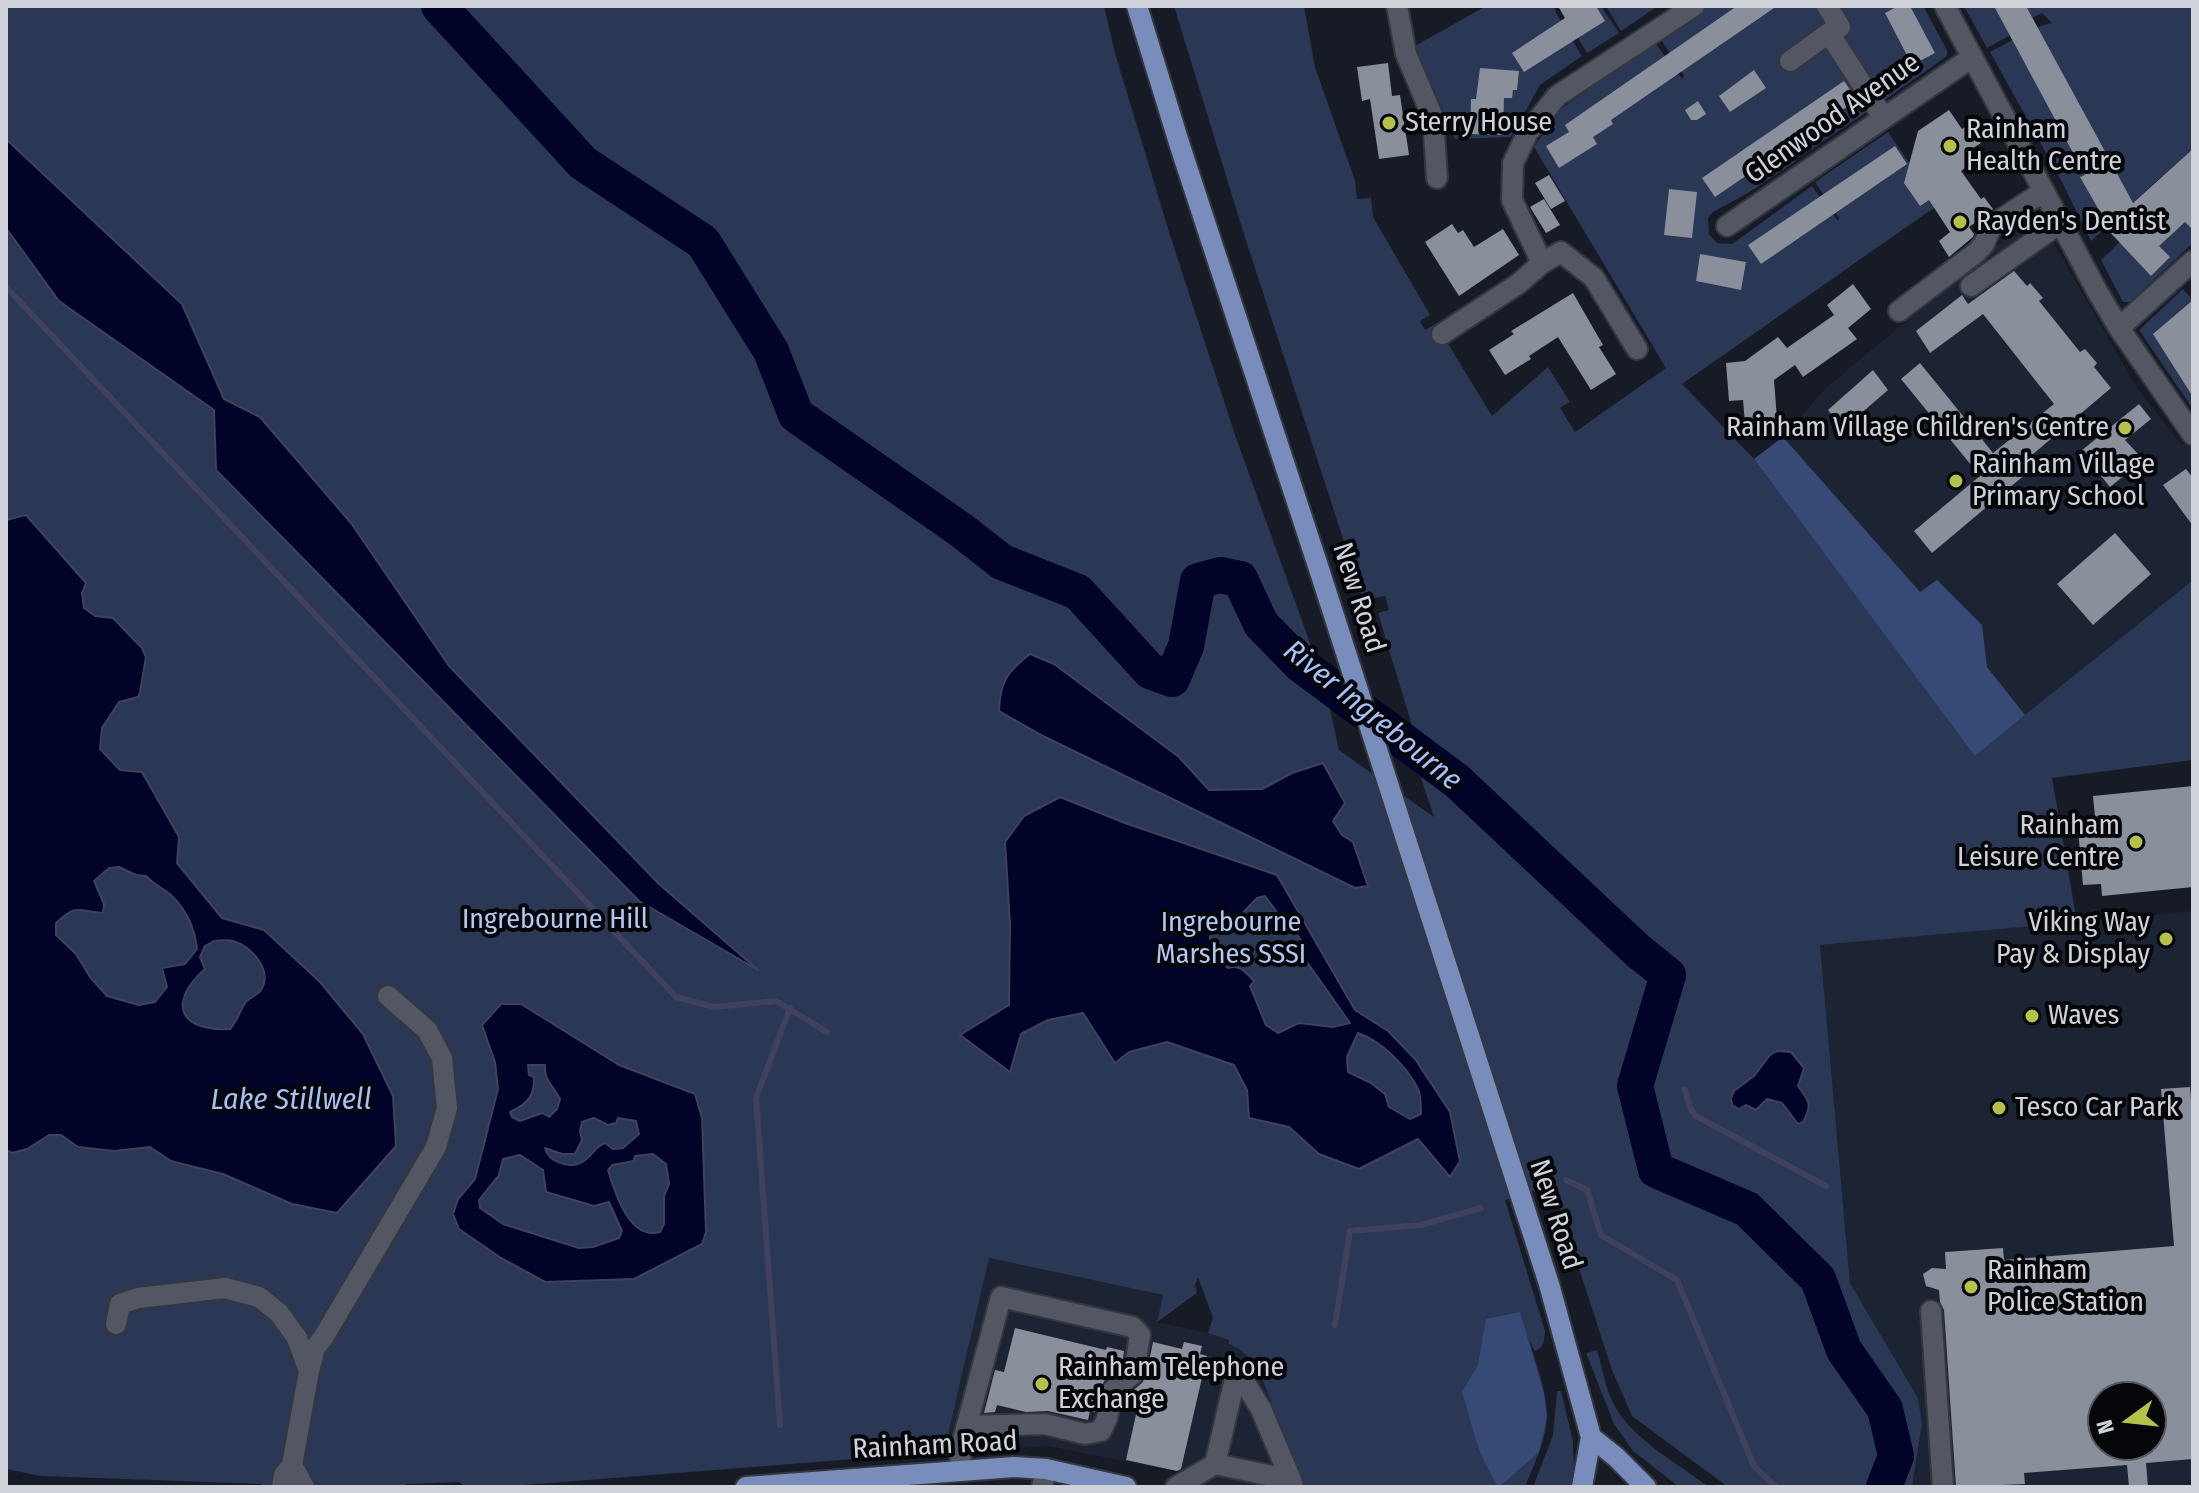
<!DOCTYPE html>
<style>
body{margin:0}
#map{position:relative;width:2199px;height:1493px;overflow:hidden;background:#171b25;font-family:"Fira Sans Condensed",sans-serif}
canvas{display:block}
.frame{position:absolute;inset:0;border:8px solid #cfd2d9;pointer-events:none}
.north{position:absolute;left:2087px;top:1381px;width:80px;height:80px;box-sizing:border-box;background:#05060a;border:2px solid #56585d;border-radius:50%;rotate:255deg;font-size:22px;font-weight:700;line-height:32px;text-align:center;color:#cfd2d9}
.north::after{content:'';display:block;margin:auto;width:28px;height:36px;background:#b4c24a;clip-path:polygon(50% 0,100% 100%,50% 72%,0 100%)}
</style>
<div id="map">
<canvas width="2199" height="1493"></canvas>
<div class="frame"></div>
<div class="north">N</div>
</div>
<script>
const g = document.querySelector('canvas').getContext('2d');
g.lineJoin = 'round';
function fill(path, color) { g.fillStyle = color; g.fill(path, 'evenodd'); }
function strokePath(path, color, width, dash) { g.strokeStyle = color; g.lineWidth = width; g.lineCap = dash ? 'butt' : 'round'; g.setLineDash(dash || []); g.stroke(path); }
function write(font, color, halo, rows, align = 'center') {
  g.font = font + ' "Fira Sans Condensed",sans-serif'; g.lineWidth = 8; g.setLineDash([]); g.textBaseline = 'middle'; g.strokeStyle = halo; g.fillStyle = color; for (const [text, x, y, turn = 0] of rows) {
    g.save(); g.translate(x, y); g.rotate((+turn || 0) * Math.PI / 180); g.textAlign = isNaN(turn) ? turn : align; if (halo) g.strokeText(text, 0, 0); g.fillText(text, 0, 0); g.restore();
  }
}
const built = new Path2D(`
 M 2036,213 L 2137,388 L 2182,445 L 2193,437 L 2193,580 L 1975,756 L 1754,459 L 1783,437 L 1827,387 Z
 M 2193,911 L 2193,1487 L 1912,1487 L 1920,1442 L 1918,1398 L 1850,1283 L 1820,945 ZM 2103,1397 L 2151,1397 L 2151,1445 L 2103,1445 Z
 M 1264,1248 L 1229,1344 L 1241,1349 L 1257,1365 L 1303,1487 L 1196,1487 L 1184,1480 L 1180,1472 L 1048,1446 L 944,1452 L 988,1258 L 1163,1295 L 1157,1322 L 1208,1333 L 1213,1318 L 1197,1276 Z`);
const green = new Path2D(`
 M 6,6 L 1104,6 L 1115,53 L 1169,232 L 1235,435 L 1324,682 L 1339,750 L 1434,817 L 1421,778 L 1411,722 L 1378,613 L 1389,610 L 1385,596 L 1363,600 L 1242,228 L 1174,6 L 1304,6 L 1315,67 L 1355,181 L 1357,199 L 1371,198 L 1373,217 L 1430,315 L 1420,321 L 1425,330 L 1436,324 L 1492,416 L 1548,367 L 1570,402 L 1560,408 L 1575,432 L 1666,368 L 1534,147 L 1558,111 L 1655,42 L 1677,74 L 1683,79 L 1684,75 L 1660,38 L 1707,6 L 1821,6 L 1835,26 L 1826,38 L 1874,107 L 1800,157 L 1779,127 L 1774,128 L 1796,161 L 1748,193 L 1713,212 L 1708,218 L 1709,234 L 1717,243 L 1732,244 L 1812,186 L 1838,221 L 1839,218 L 1815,182 L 1888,132 L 1938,205 L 1682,384 L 1754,459 L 1975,755 L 2193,580 L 2193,760 L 2052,778 L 2077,922 L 1820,945 L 1850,1283 L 1918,1398 L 1922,1424 L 1912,1487 L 1728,1487 L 1632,1416 L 1612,1370 L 1552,1185 L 1505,1200 L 1545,1331 C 1544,1341 1545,1347 1535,1351 L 1529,1340 C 1536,1363 1546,1389 1547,1414 C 1547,1439 1534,1465 1525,1487 L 1303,1487 L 1257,1365 L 1241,1350 L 1229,1344 L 1229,1340 L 1208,1333 L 1213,1318 L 1198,1277 L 1195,1285 L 1197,1293 L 1157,1322 L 1163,1295 L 989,1258 L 944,1452 L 499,1487 L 466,1487 L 459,1482 L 407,1484 L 403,1487 L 273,1485 L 271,1487 L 257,1487 L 262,1484 L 41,1476 L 6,1469 Z
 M 1486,6 L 1601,6 L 1619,33 L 1587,53 L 1560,9 L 1555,7 L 1556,13 L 1582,56 L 1540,85 L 1511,137 L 1455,139 L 1415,46 Z
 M 1606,6 L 1658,6 L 1621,31 Z
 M 1830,6 L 1923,6 L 1947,50 L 1947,56 L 1879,104 L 1833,33 Z
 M 1964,6 L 2193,6 L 2193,193 L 2173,187 L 2162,176 L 2091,241 L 2062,182 L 1990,52 L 2037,27 L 2052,23 L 2042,13 L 2032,18 L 2034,22 L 1987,48 Z
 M 2164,200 L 2193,230 L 2193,243 L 2130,302 L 2123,302 L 2101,260 Z
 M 2183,289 L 2193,300 L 2193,409 L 2139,330 Z
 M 1597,1350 C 1603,1370 1606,1393 1617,1410 C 1635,1440 1681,1466 1709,1487 L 1679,1487 L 1633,1451 L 1614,1424 L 1586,1353 Z
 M 1557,1391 L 1561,1391 L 1573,1441 L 1574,1482 L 1572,1487 L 1533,1487 L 1553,1435 Z`);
const forest = new Path2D(`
 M 1783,437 L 1920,592 L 1937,580 L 1982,625 L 1987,667 L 2025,715 L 1975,756 L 1754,459 Z
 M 1520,1312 L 1544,1394 L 1547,1417 L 1539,1452 L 1499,1487 C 1476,1453 1474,1430 1462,1392 L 1478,1365 L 1486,1319 Z`);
const water = new Path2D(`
 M 6,139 L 182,304 L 224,399 L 260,417 L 351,523 L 449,666 L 659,884 L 758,970 L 639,901 L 216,470 L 214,410 L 59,301 L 6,228 Z
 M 26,515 L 86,583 L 82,593 L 84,608 L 95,616 L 113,618 L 142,648 L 146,657 L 140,692 L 138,697 L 119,702 L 102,728 L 100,749 L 120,770 L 142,772 L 179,837 L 177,863 L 222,918 L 264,930 L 320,982 L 363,1034 L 393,1096 L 396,1146 L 337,1213 L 292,1204 L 223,1174 L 171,1161 L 150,1147 L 114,1151 L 78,1147 L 61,1135 L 49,1135 L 27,1149 L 12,1153 L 6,1150 L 6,520 ZM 119,867 L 136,875 L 146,876 C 155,886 164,888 172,896 C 187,911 195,930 197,949 L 185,964 L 162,968 L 167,987 L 155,1002 L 139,1005 L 107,996 L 90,977 L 76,954 L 56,935 L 56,923 C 78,903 77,911 103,913 L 104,904 L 94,881 L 109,868 ZM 214,941 C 219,941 228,939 233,941 C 252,946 273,971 261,990 C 257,996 249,997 246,1002 C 239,1011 239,1019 230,1029 C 179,1032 167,1003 205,969 L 200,957 L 205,946 Z
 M 1030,654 L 1054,664 L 1179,757 L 1209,790 L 1262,789 L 1292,773 L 1323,763 L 1345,803 L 1333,821 L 1342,835 L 1353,842 L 1368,886 L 1355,888 L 1043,736 L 999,711 C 1000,681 1007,672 1030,654 Z
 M 1060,797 L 1125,823 L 1277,875 L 1355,1010 L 1388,1031 L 1415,1059 L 1450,1112 L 1460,1161 L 1450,1177 L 1418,1139 L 1359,1169 L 1319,1154 L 1289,1127 L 1249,1118 L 1247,1090 L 1234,1065 L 1167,1042 L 1129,1052 L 1115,1063 L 1083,1013 L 1048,1020 L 1021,1034 L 1010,1072 L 960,1035 L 1009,1005 L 1010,924 L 1005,842 L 1024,816 ZM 1265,896 L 1284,922 L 1290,924 L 1305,946 L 1302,955 L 1350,1023 L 1333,1027 L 1299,1023 L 1278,1033 L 1266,1025 L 1250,986 L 1254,981 C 1246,973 1240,964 1228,968 L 1211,957 L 1210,936 L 1237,919 L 1257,898 ZM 1358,1033 C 1381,1041 1407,1066 1418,1089 C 1421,1096 1421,1106 1421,1114 L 1410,1119 L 1389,1107 L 1385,1094 L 1371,1083 L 1348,1072 L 1347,1057 Z
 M 501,1004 L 521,1004 L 619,1065 L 695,1094 L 702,1118 L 706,1232 L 702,1244 L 634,1279 L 545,1282 L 501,1258 L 459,1229 L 453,1214 L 458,1199 L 475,1179 L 498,1089 L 495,1062 L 482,1025 ZM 528,1065 L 545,1065 C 543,1079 554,1087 560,1099 L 557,1109 L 549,1117 L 542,1113 L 520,1121 L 512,1117 L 510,1112 C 527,1104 535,1096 534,1077 L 529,1075 ZM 594,1118 L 608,1125 L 616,1123 L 618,1118 L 636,1121 L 639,1134 L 623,1148 L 613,1149 L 605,1143 C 594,1147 593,1155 584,1161 C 571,1170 548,1162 545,1148 L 562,1154 L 575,1154 L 582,1140 L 580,1131 L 582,1122 ZM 653,1154 L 666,1164 L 669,1184 L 664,1196 L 664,1224 L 660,1232 C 629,1241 615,1192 608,1170 L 612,1165 L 634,1161 L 635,1156 ZM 520,1155 L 543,1170 L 546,1192 L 594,1206 L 609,1202 L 622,1231 L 619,1238 L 593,1247 L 579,1248 L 503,1224 L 480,1208 L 479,1200 L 499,1175 L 503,1159 Z
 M 1777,1051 L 1791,1052 L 1804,1068 L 1798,1086 C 1809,1102 1813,1103 1803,1122 L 1798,1124 L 1782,1103 L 1767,1099 L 1756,1110 L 1746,1105 L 1739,1109 L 1732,1105 L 1731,1098 L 1734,1091 L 1754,1076 L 1770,1055 Z`);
const stream = new Path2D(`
 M 6,287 L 676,997 L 714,1007 L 776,1001 L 827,1032
 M 1685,1090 L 1690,1108 L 1696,1116 L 1826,1186
 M 1566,1180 L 1587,1190 L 1601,1235 L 1677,1280 L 1754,1466 L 1776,1487
 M 1335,1325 L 1350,1231 L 1421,1225 L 1481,1208
 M 780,1425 L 756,1098 L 790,1008`);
const river = new Path2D(`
 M 439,6 L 583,163 L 703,242 L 771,351 L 796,415 L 961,530 L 1002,562 L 1078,592 L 1150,671 L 1172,679 L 1186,646 L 1198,581 L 1220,575 L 1240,579 L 1261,624 L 1300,664 L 1457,781 L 1638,951 L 1668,975 L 1635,1086 L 1656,1170 L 1747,1209 L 1818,1279 L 1844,1350 L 1885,1409 L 1896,1456 L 1884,1487`);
const building = new Path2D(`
 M 1558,6 L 1596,6 L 1605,21 L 1524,72 L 1512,53 L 1565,18 Z
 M 1737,6 L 1777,6 L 1611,120 L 1613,124 L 1593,137 L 1597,144 L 1559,168 L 1546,146 L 1569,132 L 1565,125 Z
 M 1898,6 L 1910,6 L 1935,53 L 1912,65 L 1885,13 Z
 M 1994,6 L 2026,6 L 2133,203 L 2193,149 L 2193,230 L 2185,222 L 2159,246 L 2170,257 L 2151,276 L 2106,228 L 2108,226 L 2080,177 L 2085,175 Z
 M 1388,63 L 1392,96 L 1400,95 L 1409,155 L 1379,159 L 1370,99 L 1362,101 L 1357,67 Z
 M 1480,68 L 1519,71 L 1517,90 L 1513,90 L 1512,98 L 1504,98 L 1503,135 L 1470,134 L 1471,99 L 1476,99 Z
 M 1754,70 L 1766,88 L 1730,112 L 1719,96 Z
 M 1844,81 L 1857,100 L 1715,197 L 1702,178 Z
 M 1698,101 L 1706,114 L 1697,120 L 1691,120 L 1685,110 Z
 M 1949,110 L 1962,129 L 1969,124 L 1981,143 L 1973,148 L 1980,158 L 1961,171 L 1981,199 L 1984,197 L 1993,209 L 1969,227 L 1974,234 L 1973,237 L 1949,257 L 1939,241 L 1950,232 L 1929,200 L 1920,206 L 1904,183 L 1918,131 Z
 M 1895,146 L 1907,164 L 1761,264 L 1748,245 Z
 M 1549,175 L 1565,201 L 1551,209 L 1535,183 Z
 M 1669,189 L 1697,192 L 1692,238 L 1664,235 Z
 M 1544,199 L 1560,225 L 1546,233 L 1530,207 Z
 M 1452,224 L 1458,233 L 1463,230 L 1474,247 L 1503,229 L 1519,255 L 1459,296 L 1425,242 Z
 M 1700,254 L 1746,262 L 1741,290 L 1696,281 Z
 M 2014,271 L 2027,286 L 2030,283 L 2043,298 L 2039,301 L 2080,352 L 2085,349 L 2097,363 L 2094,367 L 2111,388 L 2026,460 L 2029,464 L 2024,469 L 2027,473 L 1932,553 L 1914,531 L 1980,476 L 1901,379 L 1920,363 L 1993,453 L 2054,404 L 1983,314 L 1930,353 L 1916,331 L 1962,295 L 1968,304 Z
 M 1853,284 L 1871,309 L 1848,328 L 1857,339 L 1803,377 L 1795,365 L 1774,380 L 1778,432 L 1746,435 L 1743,400 L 1729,401 L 1726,363 L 1745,361 L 1778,337 L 1787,348 L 1834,315 L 1827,305 Z
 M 1573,293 L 1603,345 L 1599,347 L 1616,374 L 1591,390 L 1558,337 L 1529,356 L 1531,359 L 1505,375 L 1489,350 L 1514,334 L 1511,331 Z
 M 2193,300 L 2193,397 L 2153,334 Z
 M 1873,370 L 1888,390 L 1843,429 L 1828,410 Z
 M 2139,404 L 2151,419 L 2125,440 L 2138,454 L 2120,468 L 2126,474 L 2110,487 L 2081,451 Z
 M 2186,469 L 2193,478 L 2193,526 L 2163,485 Z
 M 2115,533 L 2151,574 L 2093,625 L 2057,584 Z
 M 2193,786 L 2193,887 L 2102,896 L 2101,884 L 2083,885 L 2077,818 L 2095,817 L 2093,796 Z
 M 2190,1087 L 2193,1127 L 2193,1459 L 2146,1463 L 2148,1487 L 2129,1487 L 2127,1465 L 2024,1473 L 2025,1484 L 1956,1487 L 1944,1310 L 1940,1302 L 1939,1290 L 1926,1286 L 1923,1274 L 1932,1268 L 1946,1269 L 1945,1252 L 2003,1248 L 2004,1260 L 2174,1246 L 2161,1089 ZM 2103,1397 L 2151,1397 L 2151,1445 L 2103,1445 Z
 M 1015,1328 L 1106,1350 L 1107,1347 L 1124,1351 L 1122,1366 L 1104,1381 L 1095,1412 L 1090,1411 L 1088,1420 L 1048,1411 L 1026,1412 L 997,1405 L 995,1412 L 984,1413 L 995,1370 L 1004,1372 Z
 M 1153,1342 L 1182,1349 L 1184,1342 L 1202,1346 L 1200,1354 L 1207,1356 L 1181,1469 L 1177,1471 L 1126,1460 L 1137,1410 L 1123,1407 L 1125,1397 L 1142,1383 L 1146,1376 Z`);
const minor = new Path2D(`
 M 1397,6 L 1406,54 L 1433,118 L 1437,178
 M 1827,6 L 1840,27 L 1829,33 L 1883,117
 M 1945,6 L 2097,291 L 2119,328 L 2193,435
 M 1790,61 L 1829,33
 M 1727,226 L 1971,58
 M 1542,263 L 1561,252 L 1594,278 L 1637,349
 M 1971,286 L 2060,223
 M 1899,311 L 1977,252 L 1984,244 L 1992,225 L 2043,192
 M 2119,328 L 2193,261
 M 1442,334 L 1518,284 L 1542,263 L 1512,200 L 1513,163 L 1528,132 L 1557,96 L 1694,6
 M 1931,1311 L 1943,1487
 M 116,1324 L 120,1304 L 138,1298 L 225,1288 L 259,1297 L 279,1313 L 297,1338 L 309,1371 L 292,1465
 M 309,1371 L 315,1348 L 323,1338 L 436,1147 L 447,1108 L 442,1058 L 427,1030 L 388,996
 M 961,1470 L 960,1451 L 1001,1297 L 1133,1327 L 1140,1335 L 1134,1373 L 1113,1390 L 1107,1418 L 1101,1431 L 1085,1434 L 1045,1424 L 967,1426
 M 1291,1480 L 1215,1464 L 1237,1370 L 1261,1409 L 1291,1480 L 1293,1487
 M 282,1487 L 284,1475 L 292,1465 L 304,1487
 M 1042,1487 L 1046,1469
 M 1176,1487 L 1215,1464`);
const major = new Path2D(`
 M 1137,6 L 1180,146 L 1319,569 L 1549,1284 L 1591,1437 L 1582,1487
 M 1591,1437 L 1616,1457 L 1646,1487
 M 746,1487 L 1014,1467 L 1046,1469 L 1126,1487`);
const markers = [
 [1389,123,8,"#b4c24a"],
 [1950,146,8,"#b4c24a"],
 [1960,222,8,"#b4c24a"],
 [2125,428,8,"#b4c24a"],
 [1956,481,8,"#b4c24a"],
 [2136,842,8,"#b4c24a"],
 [2166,939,8,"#b4c24a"],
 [2032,1016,8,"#b4c24a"],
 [1999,1108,8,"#b4c24a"],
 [1971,1287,8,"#b4c24a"],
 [1042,1384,8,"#b4c24a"]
];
const streetNames = [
 ["Glenwood Avenue",1833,119,-35],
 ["New Road",1358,598,72],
 ["New Road",1555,1215,72],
 ["Rainham Road",935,1446,-3]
];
const poiNames = [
 ["Sterry House",1405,123],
 ["Rainham",1966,130],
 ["Health Centre",1966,162],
 ["Rayden's Dentist",1976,222],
 ["Rainham Village Children's Centre",2109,428,"right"],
 ["Rainham Village",1972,465],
 ["Primary School",1972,497],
 ["Rainham",2120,826,"right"],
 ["Leisure Centre",2120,858,"right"],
 ["Viking Way",2150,923,"right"],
 ["Pay & Display",2150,955,"right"],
 ["Waves",2048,1016],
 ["Tesco Car Park",2015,1108],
 ["Rainham",1987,1271],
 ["Police Station",1987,1303],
 ["Rainham Telephone",1058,1368],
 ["Exchange",1058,1400]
];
const parkNames = [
 ["Ingrebourne Hill",555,920],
 ["Ingrebourne",1231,923],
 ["Marshes SSSI",1231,955]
];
const waterNames = [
 ["River Ingrebourne",1372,716,39],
 ["Lake Stillwell",291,1101]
];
fill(built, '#1c2332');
fill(green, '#2a3755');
fill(forest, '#374a76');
fill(water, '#010329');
strokePath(water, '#3f415e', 2);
strokePath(stream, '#3f415e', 6);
strokePath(river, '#010329', 36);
fill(building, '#898f9b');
strokePath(minor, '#35373f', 24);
strokePath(major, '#35373f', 24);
strokePath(minor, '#525763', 20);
strokePath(major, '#788dbc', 20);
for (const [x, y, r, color] of markers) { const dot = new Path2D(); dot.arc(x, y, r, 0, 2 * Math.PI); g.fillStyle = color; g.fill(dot); strokePath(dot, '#05060a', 3); }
write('28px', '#cfd2d9', '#05060a', streetNames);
write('28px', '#cfd2d9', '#05060a', poiNames, 'left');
write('28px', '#b2c7f2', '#05060a', parkNames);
write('italic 30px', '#a6c0fa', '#05060a', waterNames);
</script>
